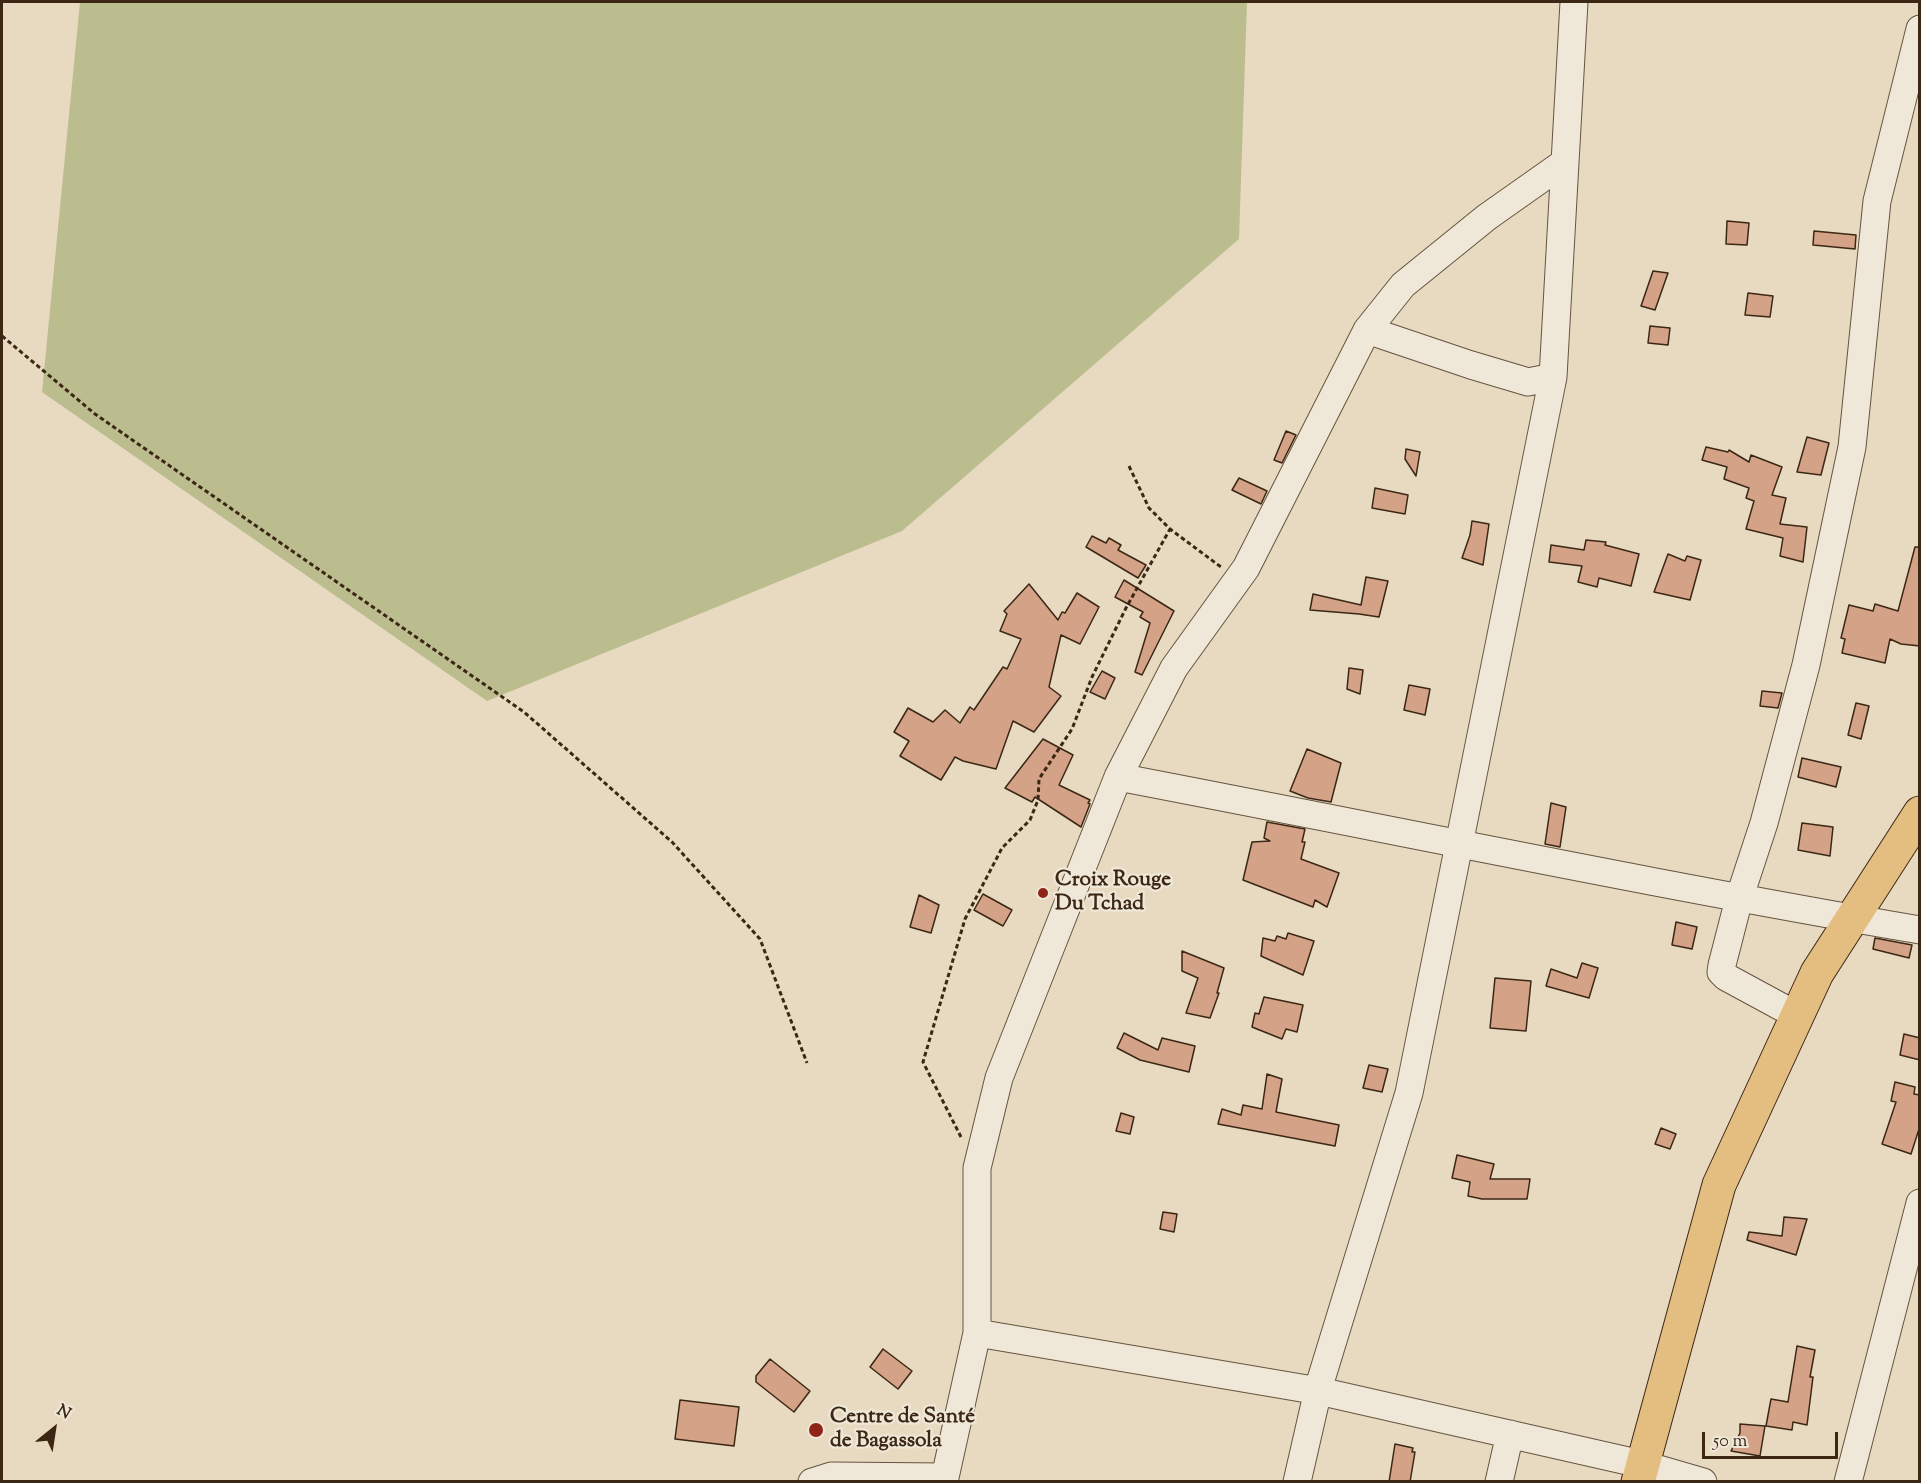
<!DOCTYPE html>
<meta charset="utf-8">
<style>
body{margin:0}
#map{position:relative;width:1921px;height:1483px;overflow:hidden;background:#e7dac1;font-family:"Sorts Mill Goudy",serif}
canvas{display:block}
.frame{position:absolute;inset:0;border:3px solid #3b2714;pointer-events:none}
.north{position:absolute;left:24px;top:1399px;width:60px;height:60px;-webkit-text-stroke:4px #efe7d7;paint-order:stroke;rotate:30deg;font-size:16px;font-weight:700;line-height:24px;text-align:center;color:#3b2714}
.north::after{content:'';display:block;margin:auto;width:21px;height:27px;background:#3b2714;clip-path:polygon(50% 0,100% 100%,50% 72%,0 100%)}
.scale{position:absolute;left:1702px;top:1432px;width:136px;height:27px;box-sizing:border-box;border:3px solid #3b2714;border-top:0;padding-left:8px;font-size:18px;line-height:21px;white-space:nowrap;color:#3b2714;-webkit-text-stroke:4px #efe7d7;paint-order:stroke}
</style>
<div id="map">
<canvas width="1921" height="1483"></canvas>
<div class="frame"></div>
<div class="north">N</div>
<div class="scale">50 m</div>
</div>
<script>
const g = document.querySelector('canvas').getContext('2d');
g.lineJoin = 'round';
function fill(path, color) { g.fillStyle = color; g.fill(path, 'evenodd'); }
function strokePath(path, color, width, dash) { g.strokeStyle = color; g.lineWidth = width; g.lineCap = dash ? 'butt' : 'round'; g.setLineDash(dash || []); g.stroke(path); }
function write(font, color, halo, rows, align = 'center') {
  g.font = font + ' "Sorts Mill Goudy",serif'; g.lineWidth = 4.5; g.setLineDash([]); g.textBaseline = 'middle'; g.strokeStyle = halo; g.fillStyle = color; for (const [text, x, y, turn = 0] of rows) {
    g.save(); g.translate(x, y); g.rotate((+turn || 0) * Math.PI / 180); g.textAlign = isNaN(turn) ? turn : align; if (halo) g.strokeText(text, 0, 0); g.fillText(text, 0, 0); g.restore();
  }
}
const green = new Path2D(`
 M 80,2 L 1247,2 L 1239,239 L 902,531 L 487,701 L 42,392 Z`);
const building = new Path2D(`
 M 1727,221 L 1749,223 L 1747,245 L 1726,244 Z
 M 1814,231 L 1856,235 L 1855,249 L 1813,245 Z
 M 1653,271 L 1668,273 L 1655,310 L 1641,306 Z
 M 1748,293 L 1773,296 L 1770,317 L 1745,315 Z
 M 1650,326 L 1670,328 L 1668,345 L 1648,343 Z
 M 1286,431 L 1296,435 L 1282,463 L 1274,460 Z
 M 1807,437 L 1829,443 L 1821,475 L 1797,472 Z
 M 1706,447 L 1728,452 L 1729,450 L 1749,462 L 1751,455 L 1782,467 L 1772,495 L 1786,498 L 1780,524 L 1807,527 L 1803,562 L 1780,556 L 1783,538 L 1746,529 L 1754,501 L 1746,498 L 1749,488 L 1724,479 L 1727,467 L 1702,460 Z
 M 1406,449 L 1420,452 L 1416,476 L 1405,459 Z
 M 1239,478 L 1267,491 L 1261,504 L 1232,490 Z
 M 1375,488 L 1408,495 L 1405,514 L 1372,508 Z
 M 1472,521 L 1489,524 L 1483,565 L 1462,558 L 1470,535 Z
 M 1092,536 L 1106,543 L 1109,538 L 1121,545 L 1118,550 L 1146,565 L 1138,578 L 1086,547 Z
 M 1586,540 L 1606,542 L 1605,545 L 1639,554 L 1631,586 L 1599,578 L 1597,587 L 1578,582 L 1582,566 L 1549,562 L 1551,545 L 1584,550 Z
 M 1915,547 L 1920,547 L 1920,646 L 1901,644 L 1890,639 L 1885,663 L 1842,653 L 1845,639 L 1841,638 L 1849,605 L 1873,611 L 1875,604 L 1898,611 Z
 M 1668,554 L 1685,561 L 1687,556 L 1701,560 L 1690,600 L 1654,592 Z
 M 1366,577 L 1388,581 L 1379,617 L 1359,614 L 1310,610 L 1313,594 L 1361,605 Z
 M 1124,580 L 1174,611 L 1142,675 L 1135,672 L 1150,623 L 1140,617 L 1143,612 L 1115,597 Z
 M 1029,584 L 1058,620 L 1062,612 L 1065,613 L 1077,593 L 1099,607 L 1080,644 L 1061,635 L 1049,687 L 1061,696 L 1034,732 L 1013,721 L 996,769 L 963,761 L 955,757 L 941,780 L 900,756 L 909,741 L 894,732 L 908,708 L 933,722 L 945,710 L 960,723 L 970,707 L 974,710 L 1003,667 L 1007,669 L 1021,639 L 1000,631 L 1007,614 L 1004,611 Z
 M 1349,668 L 1363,670 L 1360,694 L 1347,689 Z
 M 1102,671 L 1115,678 L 1105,699 L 1090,692 Z
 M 1409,685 L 1430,689 L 1425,715 L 1404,710 Z
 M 1762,691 L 1782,693 L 1778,708 L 1760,706 Z
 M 1856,703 L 1869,706 L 1861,739 L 1848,735 Z
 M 1043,739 L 1073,755 L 1059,785 L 1090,800 L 1088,803 L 1090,804 L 1081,827 L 1035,797 L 1032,802 L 1005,788 Z
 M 1307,749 L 1341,763 L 1331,802 L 1308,798 L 1290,791 Z
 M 1802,758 L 1841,767 L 1836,787 L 1798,777 Z
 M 1551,803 L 1566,807 L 1560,847 L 1545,844 Z
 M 1267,822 L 1305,829 L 1302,842 L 1305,842 L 1301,859 L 1339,873 L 1327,907 L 1315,900 L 1313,907 L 1243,880 L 1252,842 L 1270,841 L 1264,838 Z
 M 1802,823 L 1833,827 L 1830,856 L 1798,850 Z
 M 983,894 L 1012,910 L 1003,926 L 974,910 Z
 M 919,895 L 939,905 L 931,933 L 910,927 Z
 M 1676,922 L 1697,927 L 1692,949 L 1672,945 Z
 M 1288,933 L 1314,941 L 1303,975 L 1261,956 L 1263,938 L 1275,941 L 1277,936 L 1286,939 Z
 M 1875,938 L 1912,945 L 1909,958 L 1873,949 Z
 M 1182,951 L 1224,968 L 1217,993 L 1219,993 L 1210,1018 L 1186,1013 L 1198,978 L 1182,971 Z
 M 1582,963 L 1598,968 L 1589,998 L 1546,986 L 1551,969 L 1577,978 Z
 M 1495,978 L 1531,981 L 1526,1031 L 1490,1028 Z
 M 1264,997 L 1303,1005 L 1297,1032 L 1286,1029 L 1282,1039 L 1252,1027 L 1255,1013 L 1259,1014 Z
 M 1124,1033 L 1158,1050 L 1162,1038 L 1195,1046 L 1189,1072 L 1140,1060 L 1117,1048 Z
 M 1904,1034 L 1920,1038 L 1920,1060 L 1900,1055 Z
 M 1369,1065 L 1388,1069 L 1382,1092 L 1363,1088 Z
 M 1267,1074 L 1282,1079 L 1276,1112 L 1339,1125 L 1335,1146 L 1218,1124 L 1222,1109 L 1241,1115 L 1243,1105 L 1262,1109 Z
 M 1895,1082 L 1915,1087 L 1914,1094 L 1920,1095 L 1920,1126 L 1911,1154 L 1882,1144 L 1896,1102 L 1891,1101 Z
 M 1121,1113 L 1134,1117 L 1130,1134 L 1116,1131 Z
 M 1661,1128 L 1676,1134 L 1670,1149 L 1655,1144 Z
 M 1457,1155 L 1494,1164 L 1490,1179 L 1530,1179 L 1527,1199 L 1482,1199 L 1468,1196 L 1470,1182 L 1452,1178 Z
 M 1163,1212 L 1177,1214 L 1174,1232 L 1160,1229 Z
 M 1784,1217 L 1807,1219 L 1796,1255 L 1747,1240 L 1749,1232 L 1782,1236 Z
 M 1797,1346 L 1815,1350 L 1810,1377 L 1813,1377 L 1807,1425 L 1793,1422 L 1792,1430 L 1766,1426 L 1771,1399 L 1788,1402 Z
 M 883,1349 L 912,1371 L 898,1389 L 870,1367 Z
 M 770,1359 L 810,1391 L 794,1412 L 756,1382 L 756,1376 Z
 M 680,1400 L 739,1407 L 734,1446 L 675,1439 Z
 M 1740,1424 L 1765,1426 L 1760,1456 L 1731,1451 L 1740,1433 Z
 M 1395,1444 L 1413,1448 L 1412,1452 L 1415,1452 L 1410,1482 L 1389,1482 Z`);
const path = new Path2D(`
 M 2,336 L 95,414 L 524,712 L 672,842 L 760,939 L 807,1063
 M 1129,466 L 1149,508 L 1170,529 L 1221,567
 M 961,1137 L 923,1062 L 965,919 L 1002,848 L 1030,820 L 1038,800 L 1039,779 L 1072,729 L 1092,677 L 1126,608 L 1170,529`);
const minor = new Path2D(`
 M 1367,330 L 1471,365 L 1528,382 L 1553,377
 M 1118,777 C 1385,828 1651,884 1920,930
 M 1798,1016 L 1726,977 L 1721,972 L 1722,965 L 1739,899 L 1764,823 L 1806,665 L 1852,447 L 1877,201 L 1920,29
 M 977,1333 L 1319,1391 L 1641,1464 L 1703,1482
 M 812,1482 L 831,1476 L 945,1477
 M 944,1482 L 977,1333 L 977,1168 L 999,1078 L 1118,777 L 1174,668 L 1246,568 L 1367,330 L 1403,285 L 1487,217 L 1565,162
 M 1297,1482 L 1319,1386 L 1409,1093 L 1553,377 L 1574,2
 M 1499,1482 L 1510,1434
 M 1848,1482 L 1920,1203`);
const major = new Path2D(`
 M 1638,1482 L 1719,1185 L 1817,973 L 1920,813`);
const markers = [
 [1043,893,6,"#8f2418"],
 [816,1430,8,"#8f2418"]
];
const poiNames = [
 ["Croix Rouge",1055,881],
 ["Du Tchad",1055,905],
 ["Centre de Santé",830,1418],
 ["de Bagassola",830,1442]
];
fill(green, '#bcbd8e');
fill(building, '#d4a286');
strokePath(building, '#3b2714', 1.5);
strokePath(minor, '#66543f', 29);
strokePath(major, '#3b2714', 35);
strokePath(path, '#3b2714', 3, [4.5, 3]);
strokePath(minor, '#efe7d7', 27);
strokePath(major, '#e4bd80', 33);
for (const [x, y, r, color] of markers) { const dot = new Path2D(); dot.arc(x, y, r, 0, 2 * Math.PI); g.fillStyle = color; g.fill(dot); strokePath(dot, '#efe7d7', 2); }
write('bold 21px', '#3b2714', '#efe7d7', poiNames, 'left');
</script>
